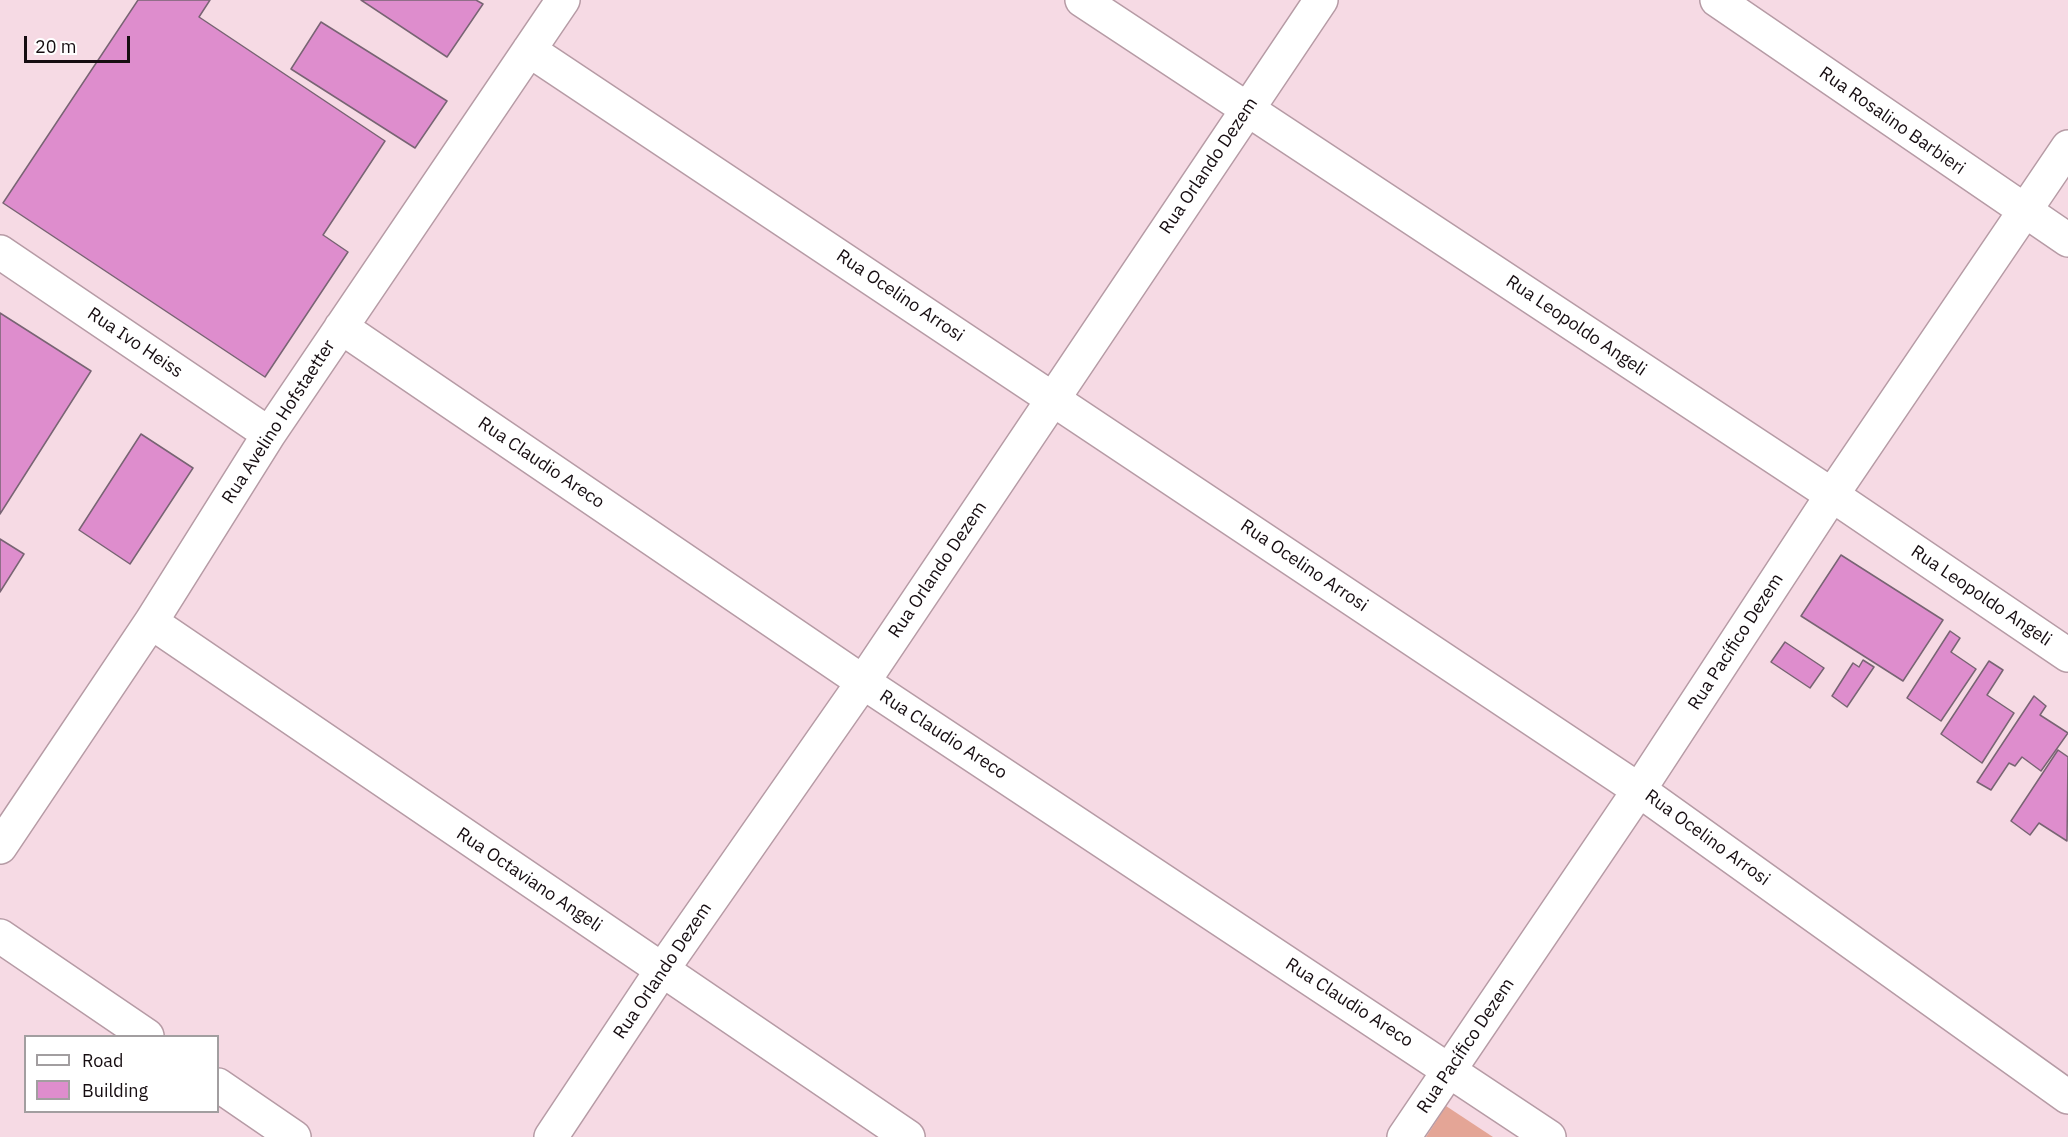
<!DOCTYPE html>
<meta charset="utf-8">
<style>
body{margin:0}
#map{position:relative;width:2068px;height:1137px;overflow:hidden;background:#f6dae4;font-family:"IBM Plex Sans",sans-serif}
canvas{display:block}
.legend{position:absolute;left:24px;top:1035px;width:195px;height:78px;box-sizing:border-box;background:#fff;border:2px solid #a29ea0;margin:0;padding:8px 10px;list-style:none;font-size:18px;color:#160d11}
.legend li{display:flex;align-items:center;gap:12px;height:30px}
.legend b{width:30px;border:2px solid #a29ea0}
.scale{position:absolute;left:24px;top:36px;width:106px;height:27px;box-sizing:border-box;border:3px solid #160d11;border-top:0;padding-left:8px;font-size:18px;line-height:21px;white-space:nowrap;color:#160d11;-webkit-text-stroke:4px #fff;paint-order:stroke}
</style>
<div id="map">
<canvas width="2068" height="1137"></canvas>
<ul class="legend">
<li><b style="height:8px;background:#fff"></b>Road</li>
<li><b style="height:16px;background:#de8dcd"></b>Building</li>
</ul>
<div class="scale">20 m</div>
</div>
<script>
const g = document.querySelector('canvas').getContext('2d');
g.lineJoin = 'round';
function fill(path, color) { g.fillStyle = color; g.fill(path, 'evenodd'); }
function strokePath(path, color, width, dash) { g.strokeStyle = color; g.lineWidth = width; g.lineCap = dash ? 'butt' : 'round'; g.setLineDash(dash || []); g.stroke(path); }
function write(font, color, halo, rows, align = 'center') {
  g.font = font + ' "IBM Plex Sans",sans-serif'; g.lineWidth = 4.5; g.setLineDash([]); g.textBaseline = 'middle'; g.strokeStyle = halo; g.fillStyle = color; for (const [text, x, y, turn = 0] of rows) {
    g.save(); g.translate(x, y); g.rotate((+turn || 0) * Math.PI / 180); g.textAlign = isNaN(turn) ? turn : align; if (halo) g.strokeText(text, 0, 0); g.fillText(text, 0, 0); g.restore();
  }
}
const green = new Path2D(`
 M 1446,1106 L 1493,1137 L 1426,1137 Z`);
const building = new Path2D(`
 M 138,0 L 210,0 L 199,17 L 385,141 L 323,235 L 348,252 L 265,377 L 3,203 Z
 M 361,0 L 476,0 L 483,4 L 447,57 Z
 M 321,22 L 447,101 L 415,148 L 291,69 Z
 M 0,313 L 91,371 L 0,514 Z
 M 141,434 L 193,468 L 130,564 L 79,530 Z
 M 0,539 L 24,554 L 0,592 Z
 M 1841,555 L 1943,620 L 1903,681 L 1801,616 Z
 M 1950,631 L 1960,638 L 1951,652 L 1976,669 L 1941,721 L 1907,698 Z
 M 1785,642 L 1824,668 L 1810,688 L 1771,662 Z
 M 1863,660 L 1874,667 L 1847,707 L 1832,696 L 1853,663 L 1859,667 Z
 M 1989,661 L 2003,670 L 1987,695 L 2014,713 L 1982,763 L 1941,734 Z
 M 2034,696 L 2046,706 L 2040,715 L 2068,733 L 2041,771 L 2022,757 L 2015,766 L 2009,763 L 1991,790 L 1977,782 Z
 M 2058,750 L 2068,757 L 2067,841 L 2039,823 L 2030,835 L 2011,821 Z`);
const minor = new Path2D(`
 M 1082,0 L 1832,495 L 2068,655
 M 1717,0 L 2068,240
 M 529,50 L 1639,790 L 2068,1097
 M 0,252 L 269,434
 M 341,327 L 863,682 L 1549,1137
 M 151,622 L 908,1137
 M 0,847 L 151,622 L 269,434 L 563,0
 M 0,936 L 147,1036
 M 218,1085 L 294,1137
 M 551,1137 L 662,970 L 863,682 L 1321,0
 M 1404,1137 L 1639,790 L 1832,495 L 2068,147`);
const streetNames = [
 ["Rua Rosalino Barbieri",1892,121,35],
 ["Rua Orlando Dezem",1209,166,-56],
 ["Rua Ocelino Arrosi",900,296,34],
 ["Rua Leopoldo Angeli",1576,326,34],
 ["Rua Ivo Heiss",135,343,34],
 ["Rua Avelino Hofstaetter",279,422,-57],
 ["Rua Claudio Areco",541,463,34],
 ["Rua Ocelino Arrosi",1304,566,34],
 ["Rua Orlando Dezem",938,570,-56],
 ["Rua Leopoldo Angeli",1981,596,34],
 ["Rua Pacífico Dezem",1736,642,-57],
 ["Rua Claudio Areco",943,735,33],
 ["Rua Ocelino Arrosi",1707,838,36],
 ["Rua Octaviano Angeli",529,880,34],
 ["Rua Orlando Dezem",663,971,-56],
 ["Rua Claudio Areco",1349,1003,33],
 ["Rua Pacífico Dezem",1466,1046,-56]
];
fill(green, '#e4a596');
fill(building, '#de8dcd');
strokePath(building, '#786473', 1.5);
strokePath(minor, '#b69ba5', 36);
strokePath(minor, '#fff', 33);
write('18px', '#160d11', '#fff', streetNames);
</script>
